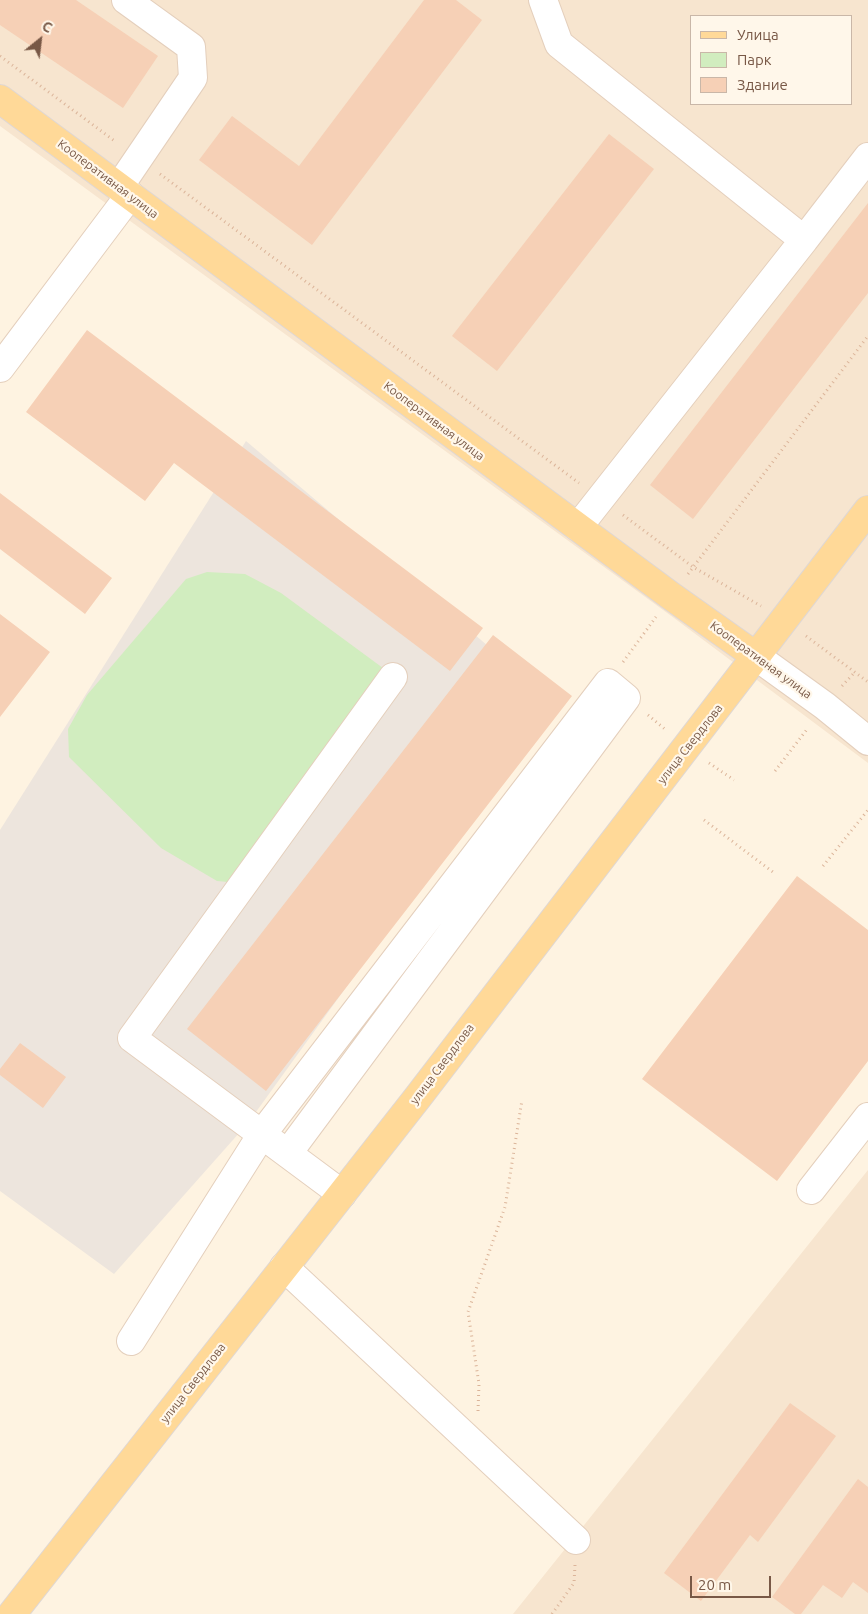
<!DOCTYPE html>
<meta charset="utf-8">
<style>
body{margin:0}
#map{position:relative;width:868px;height:1614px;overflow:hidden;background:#fef3e1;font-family:Ubuntu,sans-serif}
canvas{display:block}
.legend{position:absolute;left:690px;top:15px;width:162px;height:90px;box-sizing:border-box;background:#fff7ea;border:1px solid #c9b7a8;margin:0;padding:6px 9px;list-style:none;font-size:15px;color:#785846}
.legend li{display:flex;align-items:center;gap:10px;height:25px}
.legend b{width:25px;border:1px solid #c9b7a8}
.north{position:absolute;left:15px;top:15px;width:50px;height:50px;-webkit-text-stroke:4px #fff7ea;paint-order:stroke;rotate:29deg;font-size:14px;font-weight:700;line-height:20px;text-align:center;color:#785846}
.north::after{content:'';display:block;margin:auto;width:18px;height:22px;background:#785846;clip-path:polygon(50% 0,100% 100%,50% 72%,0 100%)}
.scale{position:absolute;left:690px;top:1576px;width:81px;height:22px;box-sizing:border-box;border:2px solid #785846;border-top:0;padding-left:6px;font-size:15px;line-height:18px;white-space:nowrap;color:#785846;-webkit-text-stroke:4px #fff7ea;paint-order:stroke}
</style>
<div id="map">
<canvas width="868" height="1614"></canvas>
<ul class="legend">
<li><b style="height:6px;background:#ffd998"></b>Улица</li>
<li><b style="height:14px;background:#d1edbf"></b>Парк</li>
<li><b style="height:14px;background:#f6d0b6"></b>Здание</li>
</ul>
<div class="north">С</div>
<div class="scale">20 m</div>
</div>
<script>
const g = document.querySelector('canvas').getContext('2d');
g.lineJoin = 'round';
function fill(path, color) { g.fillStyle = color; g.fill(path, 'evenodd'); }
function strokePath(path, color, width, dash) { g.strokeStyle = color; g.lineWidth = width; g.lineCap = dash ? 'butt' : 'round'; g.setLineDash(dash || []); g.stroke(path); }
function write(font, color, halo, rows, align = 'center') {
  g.font = font + ' Ubuntu,sans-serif'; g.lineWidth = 4.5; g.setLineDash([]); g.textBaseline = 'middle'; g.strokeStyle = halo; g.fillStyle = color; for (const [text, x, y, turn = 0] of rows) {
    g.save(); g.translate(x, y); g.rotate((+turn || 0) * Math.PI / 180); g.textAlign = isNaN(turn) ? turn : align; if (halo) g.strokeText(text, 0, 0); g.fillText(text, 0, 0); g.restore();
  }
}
const residential = new Path2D(`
 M 0,0 L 868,0 L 868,763 L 674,618 L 0,126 ZM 692,16 L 852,16 L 852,104 L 692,104 Z
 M 868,1170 L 868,1614 L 513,1614 Z`);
const industrial = new Path2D(`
 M 246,441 L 553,701 L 248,1123 L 114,1274 L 0,1191 L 0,830 Z`);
const green = new Path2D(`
 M 207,572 L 245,574 L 281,593 L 387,671 L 239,883 L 217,881 L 161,848 L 69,757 L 68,729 L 87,695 L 186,579 Z`);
const building = new Path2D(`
 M 0,0 L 76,0 L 158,56 L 123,108 L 0,25 Z
 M 424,0 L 456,0 L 482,20 L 312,245 L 199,160 L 232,116 L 299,166 Z
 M 609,134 L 654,169 L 497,371 L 452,336 Z
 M 868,203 L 868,293 L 693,519 L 650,485 Z
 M 87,330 L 483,628 L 450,671 L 174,463 L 145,501 L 26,412 Z
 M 0,493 L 112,578 L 85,614 L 0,549 Z
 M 0,614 L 50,652 L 0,717 Z
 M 493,635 L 572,696 L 266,1091 L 187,1029 Z
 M 797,876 L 868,930 L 868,1061 L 777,1181 L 642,1079 Z
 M 20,1043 L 66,1077 L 43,1108 L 0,1075 L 0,1069 Z
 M 790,1403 L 836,1436 L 758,1542 L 750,1535 L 701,1601 L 664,1573 Z
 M 858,1479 L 868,1487 L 868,1593 L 853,1582 L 842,1598 L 823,1585 L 801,1614 L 795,1614 L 772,1597 Z`);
const path = new Path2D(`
 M 0,56 L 116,142
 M 160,174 L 579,483
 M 623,515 L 693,567 L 761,606
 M 688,574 L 868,336
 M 806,636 L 868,682
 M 623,662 L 656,617
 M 842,686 L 855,672
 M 648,715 L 666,730
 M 709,763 L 734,780
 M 775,771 L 808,728
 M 704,820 L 773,872
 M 823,866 L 868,810
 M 478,1411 L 479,1384 L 468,1312 L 505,1207 L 522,1100
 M 552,1614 L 574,1583 L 575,1565`);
const minor = new Path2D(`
 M 543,0 L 559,44 L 804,240 L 868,157
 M 119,187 L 193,78 L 191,47 L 126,0
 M 0,368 L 130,195
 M 578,527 L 804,240
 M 757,657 L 825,706 L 868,741
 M 811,1190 L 868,1117
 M 342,1194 L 132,1038 L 393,677
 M 284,1267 L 576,1540
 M 131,1341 L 262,1134 L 608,683 L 626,698 L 288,1153`);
const major = new Path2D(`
 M 0,99 L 671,596 L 757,657
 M 12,1614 L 418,1097 L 868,510`);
const streetNames = [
 ["Кооперативная улица",108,179,37],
 ["Кооперативная улица",434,421,37],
 ["Кооперативная улица",761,660,36],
 ["улица Свердлова",690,744,-52],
 ["улица Свердлова",442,1064,-53],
 ["улица Свердлова",193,1383,-52]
];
fill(residential, '#f7e5cf');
fill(industrial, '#ede5dd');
fill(green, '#d1edbf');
fill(building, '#f6d0b6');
strokePath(minor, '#e4cfbc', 30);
strokePath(major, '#dfd7d3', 30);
strokePath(path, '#dbb499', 3, [1, 4]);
strokePath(minor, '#fff', 28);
strokePath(major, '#ffd998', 28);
write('12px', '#785846', '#fff7ea', streetNames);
</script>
